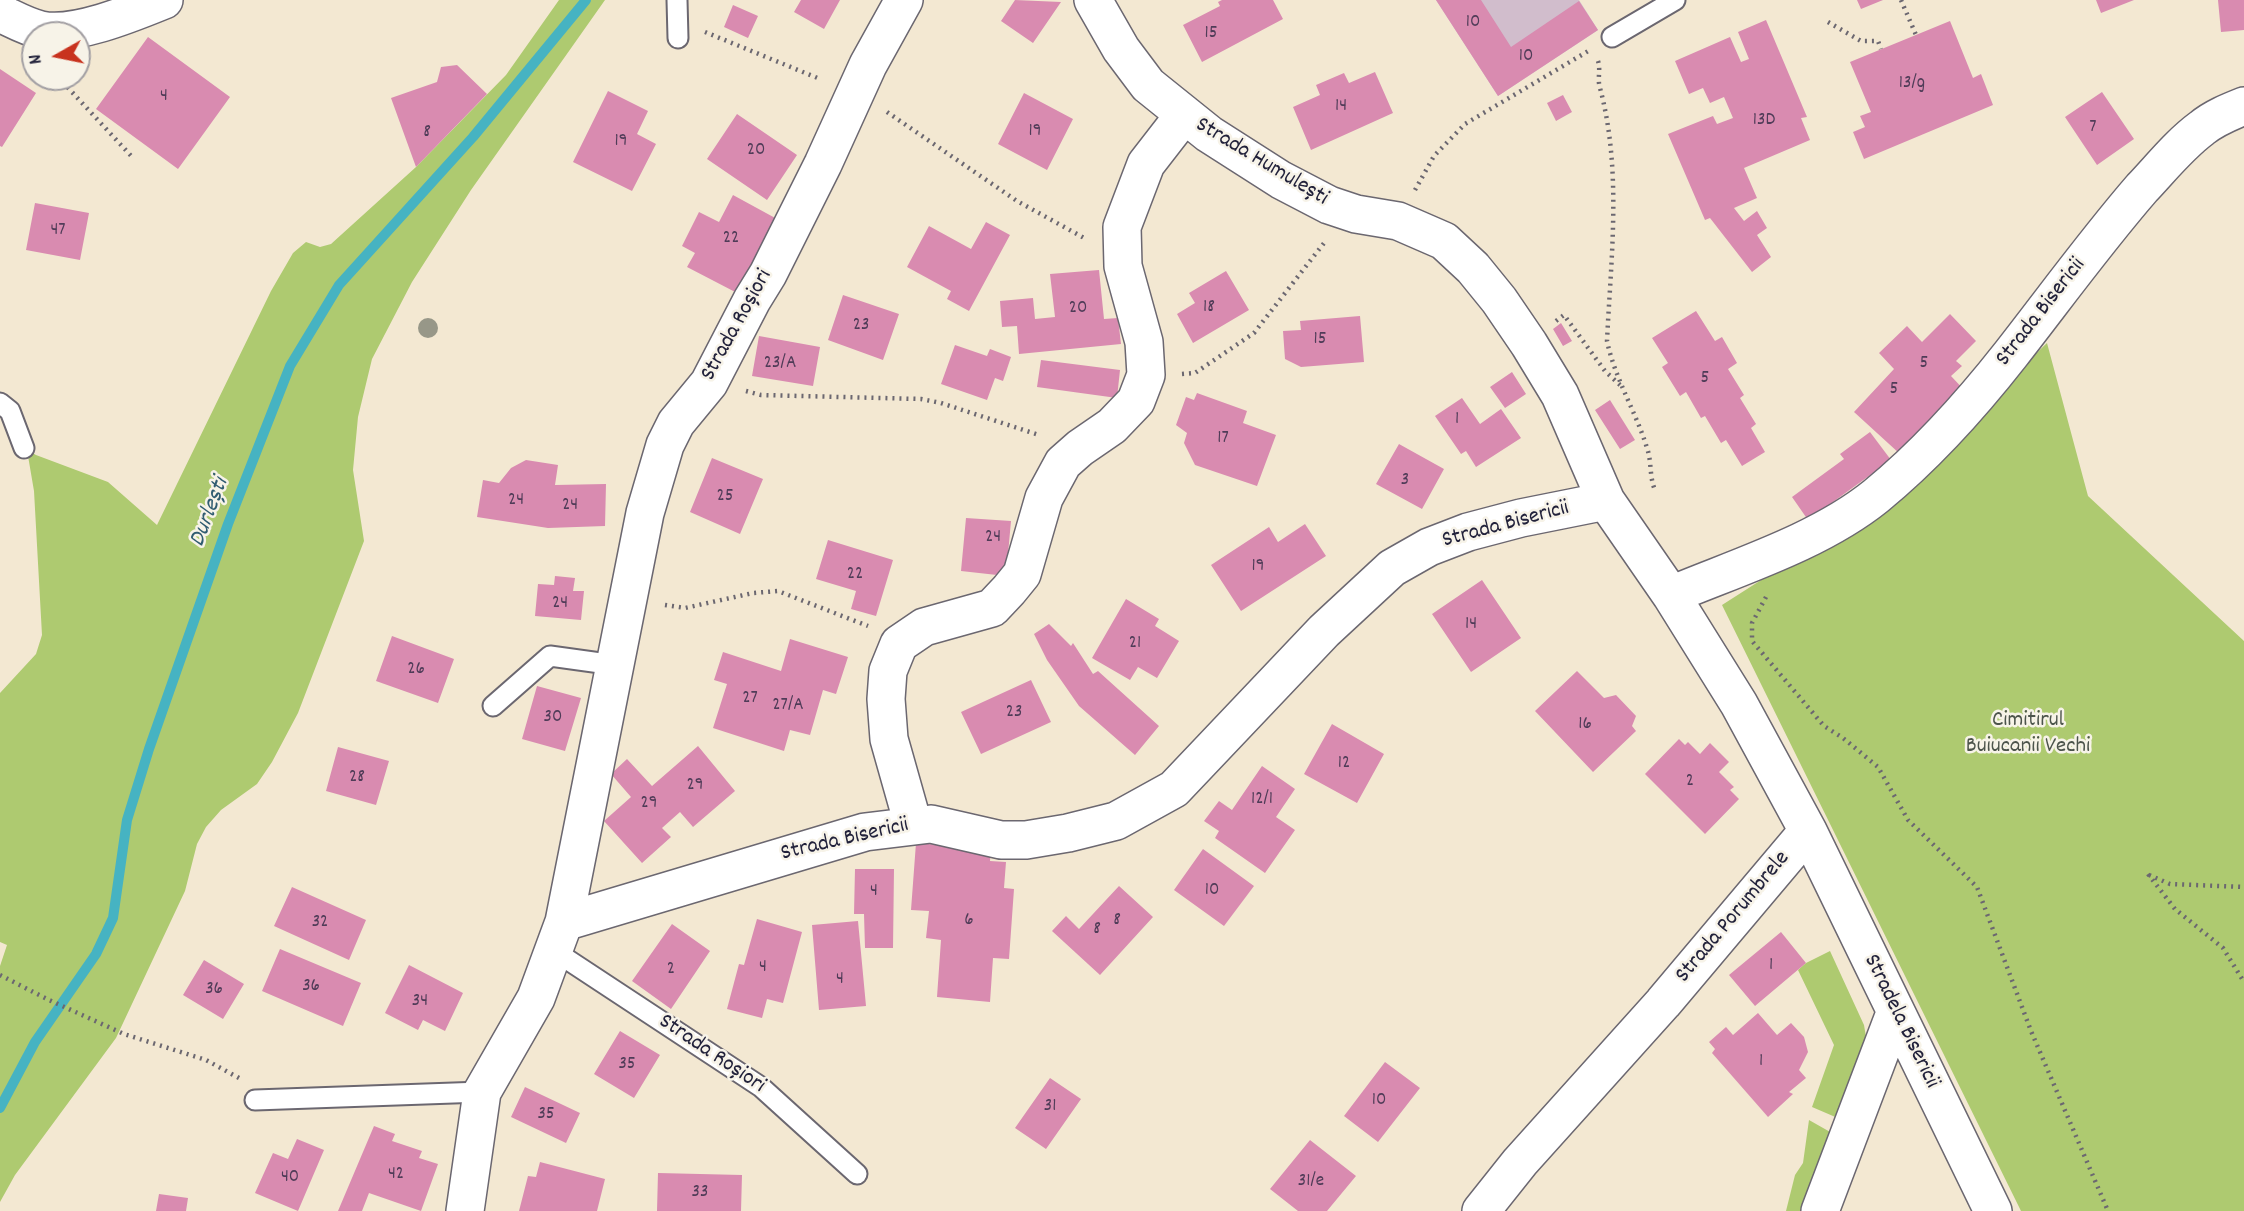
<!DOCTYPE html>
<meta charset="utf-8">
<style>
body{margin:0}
#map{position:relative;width:2244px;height:1211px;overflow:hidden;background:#f3e8d2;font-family:Dekko,sans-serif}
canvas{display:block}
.north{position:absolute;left:21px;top:21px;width:70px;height:70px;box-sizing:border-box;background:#f7f3e8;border:2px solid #a29fa3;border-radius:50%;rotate:261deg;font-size:19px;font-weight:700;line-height:28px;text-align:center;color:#22223b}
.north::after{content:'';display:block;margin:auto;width:24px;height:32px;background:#c8321e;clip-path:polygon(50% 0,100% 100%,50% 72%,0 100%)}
</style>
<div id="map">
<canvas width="2244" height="1211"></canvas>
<div class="north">N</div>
</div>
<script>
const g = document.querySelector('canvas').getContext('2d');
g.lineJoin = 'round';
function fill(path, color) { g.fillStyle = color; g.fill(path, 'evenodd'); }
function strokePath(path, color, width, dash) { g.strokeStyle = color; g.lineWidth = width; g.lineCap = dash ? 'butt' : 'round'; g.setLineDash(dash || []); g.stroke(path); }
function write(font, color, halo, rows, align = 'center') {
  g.font = font + ' Dekko,sans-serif'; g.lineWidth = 5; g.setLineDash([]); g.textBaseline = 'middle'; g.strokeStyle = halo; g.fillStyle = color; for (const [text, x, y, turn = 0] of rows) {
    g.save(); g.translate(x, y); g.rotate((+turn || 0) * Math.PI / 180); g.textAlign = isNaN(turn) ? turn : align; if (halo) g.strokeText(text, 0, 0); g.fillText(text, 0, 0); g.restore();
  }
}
const industrial = new Path2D(`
 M 1436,0 L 1579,0 L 1598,30 L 1498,96 Z`);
const green = new Path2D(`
 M 559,0 L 605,0 L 471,190 L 412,282 L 372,359 L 358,417 L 353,470 L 364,541 L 298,713 L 272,762 L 257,784 L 221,810 L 206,827 L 197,844 L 185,891 L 116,1038 L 15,1175 L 0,1202 L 0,966 L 7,945 L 0,942 L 0,693 L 36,654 L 42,635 L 34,491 L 27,450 L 36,455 L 108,482 L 157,525 L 271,291 L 293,253 L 306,242 L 320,247 L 331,244 L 416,167 L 506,75 Z
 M 2047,343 L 2088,496 L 2244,641 L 2244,1211 L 2021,1211 L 1722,605 L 1874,508 Z
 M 1830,951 L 1864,1025 L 1867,1043 L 1840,1119 L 1812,1107 L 1834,1045 L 1798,970 L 1806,963 Z
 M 1809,1120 L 1839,1137 L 1808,1211 L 1786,1211 L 1795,1175 L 1803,1163 Z`);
const stream = new Path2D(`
 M 0,1108 L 35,1042 L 96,954 L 113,918 L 127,820 L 149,749 L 228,524 L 290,366 L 339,285 L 473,137 L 586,0`);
const building = new Path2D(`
 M 801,0 L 840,0 L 824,29 L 794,12 Z
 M 1015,0 L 1061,2 L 1033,43 L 1001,21 Z
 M 1222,0 L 1273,0 L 1283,19 L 1202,62 L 1183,25 L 1220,6 L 1218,2 Z
 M 1436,0 L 1481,0 L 1511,47 L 1579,1 L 1598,30 L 1498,96 Z
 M 1857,0 L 1883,0 L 1861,9 Z
 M 2096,0 L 2134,0 L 2101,13 Z
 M 2218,0 L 2244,0 L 2244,30 L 2221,32 Z
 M 733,5 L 758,16 L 748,38 L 724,27 Z
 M 1766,20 L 1807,117 L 1801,118 L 1810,140 L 1744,168 L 1757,198 L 1734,208 L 1744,221 L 1757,211 L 1767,228 L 1757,235 L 1771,257 L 1752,272 L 1710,218 L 1705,220 L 1668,134 L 1713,116 L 1717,124 L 1733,118 L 1724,97 L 1710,103 L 1703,88 L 1689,94 L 1675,61 L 1730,37 L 1741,62 L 1749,59 L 1738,32 Z
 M 1950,21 L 1973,78 L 1981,74 L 1993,105 L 1864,159 L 1853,132 L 1865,127 L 1860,116 L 1871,112 L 1850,62 Z
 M 148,37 L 230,97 L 178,169 L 96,109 Z
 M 457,65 L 487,94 L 416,167 L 391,98 L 437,82 L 441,67 Z
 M 0,69 L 36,93 L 2,147 L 0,146 Z
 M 1375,72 L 1393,113 L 1311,150 L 1293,107 L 1320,95 L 1316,85 L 1344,73 L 1349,83 Z
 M 608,91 L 648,111 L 637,134 L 656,144 L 632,191 L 573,162 Z
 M 2102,92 L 2134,139 L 2097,165 L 2065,117 Z
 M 1024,93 L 1073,119 L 1047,170 L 998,144 Z
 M 1563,95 L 1572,112 L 1556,121 L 1547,103 Z
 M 737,114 L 797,155 L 767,200 L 707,159 Z
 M 733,195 L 777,219 L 739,294 L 687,267 L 695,253 L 682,246 L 699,212 L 719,222 Z
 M 35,203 L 89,213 L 80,260 L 26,250 Z
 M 986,222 L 1010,235 L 969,311 L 947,299 L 951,291 L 907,267 L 929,226 L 971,249 Z
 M 1099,270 L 1104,319 L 1118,318 L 1121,344 L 1019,354 L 1017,326 L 1002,327 L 1000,301 L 1033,298 L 1035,319 L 1055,317 L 1050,274 Z
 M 1226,271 L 1249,310 L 1193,343 L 1177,314 L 1195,303 L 1189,293 Z
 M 843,295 L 899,314 L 883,360 L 828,340 Z
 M 1696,311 L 1715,341 L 1722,337 L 1737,363 L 1728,369 L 1744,395 L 1740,398 L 1756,424 L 1751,428 L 1765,452 L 1742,466 L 1726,440 L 1721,443 L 1705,416 L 1701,418 L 1686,392 L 1680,396 L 1662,367 L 1668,363 L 1652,338 Z
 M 1950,314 L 1976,341 L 1956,361 L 1962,366 L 1951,376 L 1966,392 L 1900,454 L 1854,412 L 1894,369 L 1879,353 L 1907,326 L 1922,342 Z
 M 1360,316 L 1364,362 L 1301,367 L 1285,359 L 1283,331 L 1301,330 L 1300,321 Z
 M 1561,323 L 1572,341 L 1563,346 L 1553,329 Z
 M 759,336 L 820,347 L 813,386 L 752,376 Z
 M 955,345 L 987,356 L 990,349 L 1011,357 L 1003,381 L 995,378 L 987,400 L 941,384 Z
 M 1041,360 L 1120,370 L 1117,398 L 1037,387 Z
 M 1512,372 L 1526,394 L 1505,408 L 1490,387 Z
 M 1197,393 L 1247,411 L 1243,423 L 1276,435 L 1257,486 L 1195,465 L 1184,443 L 1187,433 L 1176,425 L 1186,397 L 1194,400 Z
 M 1462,398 L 1480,424 L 1501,409 L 1521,438 L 1476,467 L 1466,451 L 1461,454 L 1435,416 Z
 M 1610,400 L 1635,440 L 1620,449 L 1595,410 Z
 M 1870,432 L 1891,460 L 1808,520 L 1792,497 L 1844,459 L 1840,454 Z
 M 1399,444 L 1444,469 L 1422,509 L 1376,484 Z
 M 712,458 L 763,479 L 740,534 L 690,512 Z
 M 526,460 L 558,465 L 555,485 L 606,484 L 605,526 L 548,528 L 477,517 L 483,480 L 499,483 L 511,468 Z
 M 966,518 L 1011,521 L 1006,576 L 961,571 Z
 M 1305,524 L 1326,556 L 1241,611 L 1211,565 L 1269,527 L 1278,542 Z
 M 828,540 L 893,560 L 876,616 L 851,609 L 856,591 L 816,579 Z
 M 555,576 L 575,578 L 573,591 L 584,591 L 581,620 L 535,616 L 538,584 L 554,585 Z
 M 1482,580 L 1521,638 L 1471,672 L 1432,614 Z
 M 1126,599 L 1159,619 L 1155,626 L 1179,641 L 1157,678 L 1138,667 L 1130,680 L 1092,658 Z
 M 1049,624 L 1071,646 L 1073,643 L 1093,674 L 1098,671 L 1159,726 L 1135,755 L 1079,706 L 1047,660 L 1034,634 Z
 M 392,636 L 454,659 L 438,703 L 376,681 Z
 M 790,639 L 848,657 L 836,694 L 823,690 L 810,735 L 790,730 L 784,751 L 713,728 L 727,684 L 714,680 L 723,652 L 781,671 Z
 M 1577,671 L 1604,698 L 1616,695 L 1636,716 L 1632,726 L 1636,731 L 1593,772 L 1535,711 Z
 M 1031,680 L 1051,722 L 981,754 L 961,712 Z
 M 537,686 L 581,698 L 565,751 L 522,739 Z
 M 1332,724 L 1384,754 L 1357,803 L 1304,774 Z
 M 1679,739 L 1685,745 L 1688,742 L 1700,754 L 1710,743 L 1729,762 L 1719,772 L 1734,787 L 1730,790 L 1739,799 L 1705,834 L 1645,774 Z
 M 698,746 L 735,791 L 693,827 L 680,812 L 662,828 L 671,837 L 642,863 L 604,821 L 631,797 L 611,774 L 627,759 L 652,786 Z
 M 338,747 L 389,761 L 376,805 L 326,791 Z
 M 1262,766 L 1295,789 L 1276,817 L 1295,830 L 1265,873 L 1215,838 L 1219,831 L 1204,821 L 1219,801 L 1232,810 Z
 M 916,843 L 991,849 L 990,861 L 1006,862 L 1004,888 L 1014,889 L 1009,959 L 993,958 L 990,1002 L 937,997 L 941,940 L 926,938 L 929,911 L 911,910 Z
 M 1203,849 L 1254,886 L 1224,926 L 1174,890 Z
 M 855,869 L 894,869 L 893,948 L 865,948 L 864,914 L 854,914 Z
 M 1119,886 L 1153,917 L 1100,975 L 1052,931 L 1066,916 L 1079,929 Z
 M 292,887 L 366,920 L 349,960 L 274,926 Z
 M 757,919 L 802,932 L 783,1003 L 767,999 L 762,1018 L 727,1009 L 739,964 L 744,965 Z
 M 858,921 L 866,1006 L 819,1010 L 812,925 Z
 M 672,924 L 710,951 L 671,1009 L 632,981 Z
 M 1781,932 L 1806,963 L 1755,1006 L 1729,975 Z
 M 280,949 L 361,983 L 343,1026 L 262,991 Z
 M 204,960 L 244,984 L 223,1019 L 183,995 Z
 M 409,965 L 463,993 L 445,1031 L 423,1020 L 418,1030 L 385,1013 Z
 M 1758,1013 L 1777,1035 L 1791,1023 L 1804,1037 L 1808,1052 L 1799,1070 L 1806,1078 L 1789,1092 L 1793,1094 L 1768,1117 L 1712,1053 L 1715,1049 L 1709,1042 L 1726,1027 L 1733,1035 Z
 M 620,1031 L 660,1055 L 634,1098 L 594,1074 Z
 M 1385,1062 L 1420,1088 L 1378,1142 L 1344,1116 Z
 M 1050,1078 L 1081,1099 L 1046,1149 L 1015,1128 Z
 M 525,1087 L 580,1113 L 566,1143 L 511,1117 Z
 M 374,1126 L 395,1134 L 392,1141 L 422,1151 L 419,1158 L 438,1164 L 421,1211 L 369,1193 L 362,1211 L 338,1211 Z
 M 297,1139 L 324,1150 L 298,1211 L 255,1193 L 273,1153 L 288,1159 Z
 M 1310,1140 L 1356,1176 L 1327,1211 L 1298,1211 L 1270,1189 Z
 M 540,1162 L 605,1179 L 597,1211 L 519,1211 L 528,1176 L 536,1177 Z
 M 658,1173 L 742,1175 L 741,1211 L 657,1211 Z
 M 159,1194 L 188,1198 L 186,1211 L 156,1211 Z`);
const path = new Path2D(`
 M 1901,0 L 1916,35
 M 1828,22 L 1861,41 L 1878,41 L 1881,49
 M 705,32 L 820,79
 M 1598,61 C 1601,70 1597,79 1600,88 C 1622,170 1611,257 1607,341 C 1615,379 1636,412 1647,448 C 1652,462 1649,476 1655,490
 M 58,77 L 134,159
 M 887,112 L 1017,201 L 1086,239
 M 1415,190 L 1434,156 L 1465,124 L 1590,50
 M 1556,321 L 1564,315 L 1605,371 L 1620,385
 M 1182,374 L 1195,373 L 1254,333 L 1324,243
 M 746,391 L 761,395 L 921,399 L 941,403 L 1039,435
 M 1766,597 L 1752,623 L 1752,641 L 1824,726 L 1843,738 L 1878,767 L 1908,820 L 1977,887 L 2031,1031 L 2108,1211
 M 665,605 L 685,608 L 753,593 L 778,591 L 868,626
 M 2148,874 L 2175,909 L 2223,948 L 2244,982
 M 2149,875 L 2170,884 L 2244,887
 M 0,975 L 49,1000 L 124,1034 L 206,1060 L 239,1078`);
const service = new Path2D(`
 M 677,0 L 678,38
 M 1612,37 L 1675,0
 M 0,403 L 10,411 L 24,448
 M 493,706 L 550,656 L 615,665
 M 553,950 L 761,1087 L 857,1174
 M 255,1100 L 482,1092`);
const minor = new Path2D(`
 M 1093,0 L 1121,49 L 1148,85 L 1209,134 L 1281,180 L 1329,205 L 1356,214 L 1398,221 L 1444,241 L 1473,268 L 1499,300 L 1529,344 L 1560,395 L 1606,501 L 1671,595 C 1738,567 1819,542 1876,496 C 1926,455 1971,405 2011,354 C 2054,299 2096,241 2142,188 C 2161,168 2179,145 2202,128 C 2214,118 2229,112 2244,106
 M 0,13 C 13,19 27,27 41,30 C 74,37 132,13 164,0
 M 913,824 L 889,739 L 886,699 L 888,671 L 899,644 L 924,627 L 992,608 L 1009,590 L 1022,574 L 1044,498 L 1063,463 L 1080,448 L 1112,426 L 1136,401 L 1146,375 L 1144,342 L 1123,266 L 1122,227 L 1146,164 L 1184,115
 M 1808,831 L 1993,1211
 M 564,922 L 865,832 L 931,824 L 1001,840 L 1026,840 L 1068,833 L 1116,821 L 1174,789 L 1324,631 L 1392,568 L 1429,547 L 1468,532 L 1521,518 L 1606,501
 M 465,1211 L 482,1092 L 536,998 L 564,922 L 645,513 L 665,445 L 676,423 L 709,383 L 752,300 L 768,274 L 823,164 L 868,65 L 904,0
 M 1481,1211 L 1520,1162 L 1663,1003 L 1808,831 L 1739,704 L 1671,595
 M 1820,1211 L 1895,1013`);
const trees = [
 [428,328]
];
const numberNames = [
 ["10",1473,23],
 ["15",1211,34],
 ["10",1526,57],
 ["13/g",1912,84],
 ["4",164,97],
 ["14",1341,107],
 ["13D",1764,121],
 ["7",2093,128],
 ["19",1035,132],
 ["8",427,133],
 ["19",621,142],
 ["20",756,151],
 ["47",58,231],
 ["22",731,239],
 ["18",1209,308],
 ["20",1078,309],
 ["23",861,326],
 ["15",1320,340],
 ["23/A",780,364],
 ["5",1924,364],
 ["5",1705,379],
 ["5",1894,390],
 ["1",1457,420],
 ["17",1223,439],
 ["3",1405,481],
 ["25",725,497],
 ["24",516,501],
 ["24",570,506],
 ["24",993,538],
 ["19",1258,567],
 ["22",855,575],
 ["24",560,604],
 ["14",1471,625],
 ["21",1135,644],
 ["26",416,670],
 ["27",750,699],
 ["27/A",788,706],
 ["23",1014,713],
 ["30",553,718],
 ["16",1585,725],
 ["12",1344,764],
 ["28",357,778],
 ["2",1690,782],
 ["29",695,786],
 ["12/1",1262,800],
 ["29",649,804],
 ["10",1212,891],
 ["4",874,892],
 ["6",969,921],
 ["8",1117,921],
 ["32",320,923],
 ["8",1097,930],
 ["1",1771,966],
 ["4",763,968],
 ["2",671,970],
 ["4",840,980],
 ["36",311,987],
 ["36",214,990],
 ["34",420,1002],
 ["1",1761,1062],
 ["35",627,1065],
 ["10",1379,1101],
 ["31",1050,1107],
 ["35",546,1115],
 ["42",396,1175],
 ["40",290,1178],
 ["31/e",1311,1182],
 ["33",700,1193]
];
const streetNames = [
 ["Strada Humulești",1261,163,31],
 ["Strada Bisericii",2042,313,-52],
 ["Strada Roșiori",738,326,-61],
 ["Strada Bisericii",1506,526,-15],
 ["Strada Bisericii",845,841,-13],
 ["Strada Porumbrele",1734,918,-50],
 ["Stradela Bisericii",1900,1022,64],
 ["Strada Roșiori",711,1055,34]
];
const parkNames = [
 ["Cimitirul",2028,722],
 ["Buiucanii Vechi",2028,748]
];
const waterNames = [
 ["Durlești",211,513,-69]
];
fill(industrial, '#d1bdcc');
fill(green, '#aeca70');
strokePath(stream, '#46b3c2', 10);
fill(building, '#d98bb0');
strokePath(service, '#6b6770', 23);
strokePath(minor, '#6b6770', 40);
strokePath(path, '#6b6770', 4.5, [2, 5]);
strokePath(service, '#fff', 19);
strokePath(minor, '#fff', 37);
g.fillStyle = '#979788';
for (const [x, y] of trees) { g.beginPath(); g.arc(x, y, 10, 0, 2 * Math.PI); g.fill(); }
write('19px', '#503c58', null, numberNames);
write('23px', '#22223b', '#f7f3e8', streetNames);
write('23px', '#4c544b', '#f7f3e8', parkNames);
write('italic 24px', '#305c71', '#f7f3e8', waterNames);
</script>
